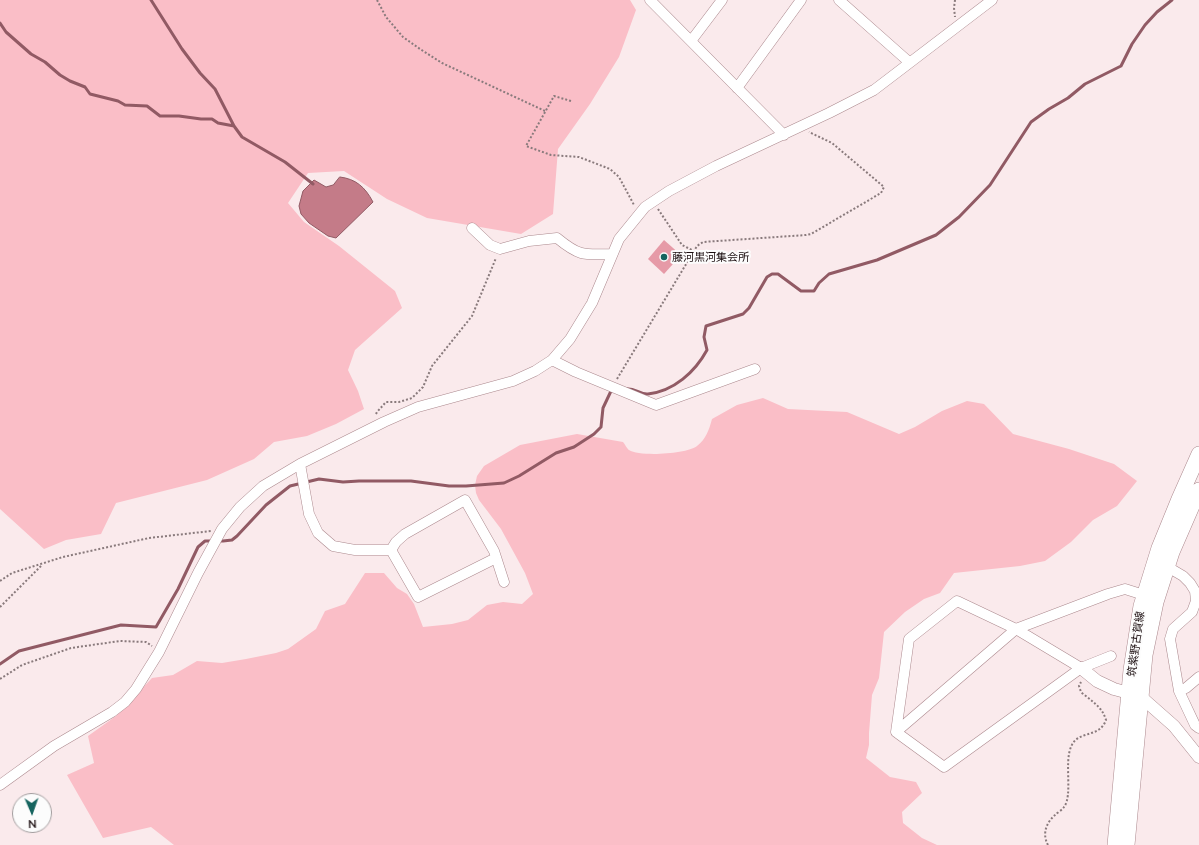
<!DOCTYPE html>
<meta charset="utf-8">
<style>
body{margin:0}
#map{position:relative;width:1199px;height:845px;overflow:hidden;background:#faeaec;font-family:Lato,sans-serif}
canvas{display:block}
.north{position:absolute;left:12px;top:793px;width:40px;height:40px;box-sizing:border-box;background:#fcfcfc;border:1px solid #a29d9e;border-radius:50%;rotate:178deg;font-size:11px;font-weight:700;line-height:16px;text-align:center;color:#1b0e10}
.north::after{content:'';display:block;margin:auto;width:14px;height:18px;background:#16645f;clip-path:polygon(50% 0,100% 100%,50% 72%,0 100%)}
</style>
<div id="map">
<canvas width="1199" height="845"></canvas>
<div class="north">N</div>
</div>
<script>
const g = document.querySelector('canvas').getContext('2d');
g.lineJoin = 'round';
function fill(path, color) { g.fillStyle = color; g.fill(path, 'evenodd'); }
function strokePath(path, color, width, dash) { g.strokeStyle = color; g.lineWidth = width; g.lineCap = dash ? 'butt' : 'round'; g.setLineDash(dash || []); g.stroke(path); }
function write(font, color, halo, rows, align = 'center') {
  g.font = font + ' Lato,"Noto Sans JP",sans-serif'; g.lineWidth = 4; g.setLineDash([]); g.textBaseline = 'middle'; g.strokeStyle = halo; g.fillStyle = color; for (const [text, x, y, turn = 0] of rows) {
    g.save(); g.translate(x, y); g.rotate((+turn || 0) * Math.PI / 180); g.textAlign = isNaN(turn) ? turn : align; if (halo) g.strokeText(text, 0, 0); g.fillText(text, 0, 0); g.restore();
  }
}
const green = new Path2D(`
 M 0,0 L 630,0 L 636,10 L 619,57 L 590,104 L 558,149 L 553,214 L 521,234 L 427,218 L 387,199 L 344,171 L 308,173 L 288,203 L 304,222 L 339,246 L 395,291 L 402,308 L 355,350 L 348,370 L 358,391 L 364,409 L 336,424 L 307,436 L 274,442 L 254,459 L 207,480 L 116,503 L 101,534 L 66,540 L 44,549 L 0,509 Z
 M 763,398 L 788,409 L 847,412 L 899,434 L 915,427 L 942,411 L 967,401 L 984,404 L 1013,434 L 1069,449 L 1114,464 L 1137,481 L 1117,506 L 1093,520 L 1071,542 L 1045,561 L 1020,566 L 954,573 L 940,593 L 924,599 L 905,612 L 884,632 L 879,678 L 872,695 L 869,733 L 869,745 L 866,758 L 890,777 L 916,782 L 922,793 L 902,812 L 903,823 L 922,838 L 937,845 L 174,845 L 151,827 L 103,838 L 67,775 L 94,763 L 88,736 L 116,716 L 152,678 L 173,675 L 197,661 L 222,663 L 246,659 L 276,653 L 288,649 L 316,629 L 325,611 L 345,604 L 365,573 L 384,573 L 397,588 L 407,594 L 414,604 L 423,627 L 452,624 L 468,620 L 487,605 L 503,602 L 522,604 L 533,594 L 525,573 L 501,529 L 479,500 L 476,493 L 475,485 L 477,476 L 484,466 L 520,445 L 577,434 L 623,442 C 625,444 627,449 629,450 C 640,457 687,454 697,446 C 706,439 709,430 712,419 L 737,405 Z`);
const water = new Path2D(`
 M 340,177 C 356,179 365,187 373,202 L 336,238 L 328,236 L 309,223 L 301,214 L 299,206 L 303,191 L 314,180 L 326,187 L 333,185 Z`);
const stream = new Path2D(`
 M 151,0 L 182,49 L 200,73 L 215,89 L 234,126
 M 0,23 L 6,32 L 31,54 L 45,62 L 60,75 L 70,81 L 85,87 L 90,94 L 118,101 L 125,105 L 147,106 L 160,116 L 179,116 L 201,119 L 212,119 L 218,123 L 234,126 L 242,137 L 285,162 L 313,184
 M 624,389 C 635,387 640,395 648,394 C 674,391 695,372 707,350 L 704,337 L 706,326 L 743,314 L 749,308 L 767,277 L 772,274 L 778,274 L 801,291 L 814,291 L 819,283 L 829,274 L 877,260 L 936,235 L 959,217 L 990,185 L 1031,122 L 1049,109 L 1068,98 L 1085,84 L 1121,66 L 1132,44 L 1145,25 L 1157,12 L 1172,0
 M 0,664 L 19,651 L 121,625 L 156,627 L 178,589 L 198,547 L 205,541 L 223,541 L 232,540 L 237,536 L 266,505 L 290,486 L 319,479 L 343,482 L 359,481 L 411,481 L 449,486 L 466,486 L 504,483 L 519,476 L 556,453 L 574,447 L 594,434 L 601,427 L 603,408 L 611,391 L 613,391`);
const building = new Path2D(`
 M 664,240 L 681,255 L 664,274 L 648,259 Z`);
const path = new Path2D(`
 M 377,0 L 386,17 L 403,37 L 420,49 L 442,63 L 545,111
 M 955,0 L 954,8 L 955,17
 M 571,101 L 554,96 L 526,146 L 551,155 L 579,157 L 610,169 L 619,177 L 634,205
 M 658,209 L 682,245 L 694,251
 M 617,379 L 697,246 L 703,242 L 806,235 L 811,234 L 881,193 L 884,187 L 832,143 L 809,132
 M 376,414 L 377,412 L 386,402 L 399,402 L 412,398 L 423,387 L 432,366 L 472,316 L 496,258
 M 0,581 L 12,573 L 63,557 L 149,538 L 211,531
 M 0,607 L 42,565
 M 0,679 L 22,665 L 71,648 L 120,641 L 146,642 L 152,646
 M 1048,845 C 1042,834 1046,823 1055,815 C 1057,813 1062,810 1064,807 C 1073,795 1064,763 1071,747 C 1076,733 1092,736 1101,728 C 1103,726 1105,723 1106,720 C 1102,706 1091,701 1081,692 L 1079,686 L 1081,682`);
const minor = new Path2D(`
 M 650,0 L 784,135
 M 839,0 L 909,62
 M 691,41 L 722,0
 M 737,88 L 801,0
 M 472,228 L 490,245 L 500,249 L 529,241 L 557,238 C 579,256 583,255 611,254
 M 552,360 L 576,372 L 656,405 L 755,369
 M 300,464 L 309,514 L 318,533 L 333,546 L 355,550 L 391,550 L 396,542 L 405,534 L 465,500 L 494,551 L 504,582
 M 391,550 L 418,597 L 496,558
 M 1166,566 L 1183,576 L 1190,583 L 1195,591 L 1196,601 L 1192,612 L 1173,629 L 1170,639 L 1179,691 L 1195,725 L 1199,728
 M 1081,668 L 1016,629 L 957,601 L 909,639 L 896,732 L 944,767 L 1081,668 L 1111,656
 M 1179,691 L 1186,688 L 1199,677
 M 896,732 L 1016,629 L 1108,594 L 1125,589 L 1144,595
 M 0,785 L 54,746 L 112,712 L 125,702 L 136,689 L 159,652 L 198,573 L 222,529 L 240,507 L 263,486 L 300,464 L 384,422 L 418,407 L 513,381 L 535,371 L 552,360 L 570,339 L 592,303 L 619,239 L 645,207 L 669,191 L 716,166 L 829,113 L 874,90 L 992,0`);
const tertiary = new Path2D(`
 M 1081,668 L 1097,681 L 1114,689 L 1140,696 L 1174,726 L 1199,757`);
const primary = new Path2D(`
 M 1115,845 L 1131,670 L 1141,606 L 1159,548 L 1179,499 L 1199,454
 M 1127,845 L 1145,655 L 1156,602 L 1172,552 L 1199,490`);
const markers = [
 [664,257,4,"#16645f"]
];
const poiNames = [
 ["藤河黒河集会所",672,257]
];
const streetNames = [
 ["筑紫野古賀線",1136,644,-82]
];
fill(green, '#fabec7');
fill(water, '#c47b88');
strokePath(water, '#915a64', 1);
strokePath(stream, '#915a64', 3);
fill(building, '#e69aa7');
strokePath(minor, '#ab888d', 11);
strokePath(tertiary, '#ab888d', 13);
strokePath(primary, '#ab888d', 16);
strokePath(path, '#897a7c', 2, [2, 2]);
strokePath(minor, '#fff', 10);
strokePath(tertiary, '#fff', 12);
strokePath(primary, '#fff', 15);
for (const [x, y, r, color] of markers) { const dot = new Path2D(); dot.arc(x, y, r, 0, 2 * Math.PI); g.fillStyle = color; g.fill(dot); strokePath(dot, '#fcfcfc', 1.5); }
write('11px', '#1b0e10', '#fcfcfc', poiNames, 'left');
write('11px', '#1b0e10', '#fcfcfc', streetNames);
</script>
